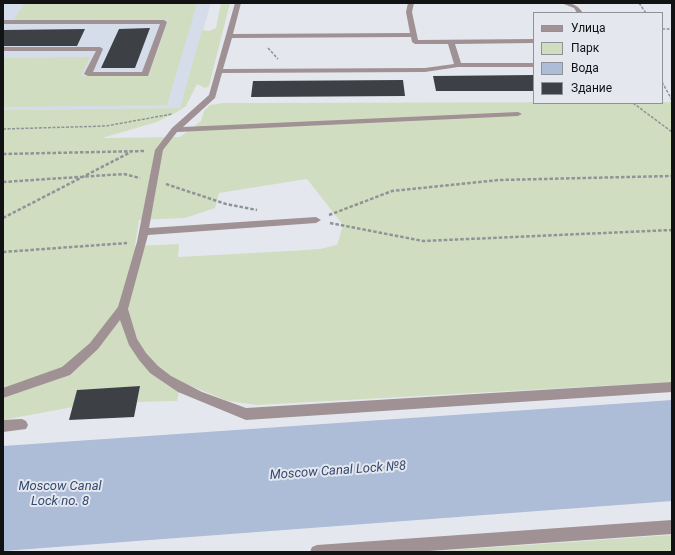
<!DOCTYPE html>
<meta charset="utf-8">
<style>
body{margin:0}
#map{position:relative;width:675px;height:555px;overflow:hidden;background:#e4e8ee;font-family:Roboto,sans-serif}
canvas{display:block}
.frame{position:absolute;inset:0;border:4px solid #111214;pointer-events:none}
.legend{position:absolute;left:533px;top:12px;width:130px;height:92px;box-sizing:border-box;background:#e4e8ee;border:1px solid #909297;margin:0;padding:5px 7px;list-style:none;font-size:12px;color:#111214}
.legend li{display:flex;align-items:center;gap:8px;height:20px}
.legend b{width:20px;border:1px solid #909297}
</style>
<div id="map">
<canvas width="675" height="555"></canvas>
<div class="frame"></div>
<ul class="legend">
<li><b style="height:5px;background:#a09194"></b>Улица</li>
<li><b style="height:11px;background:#d1ddc0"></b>Парк</li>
<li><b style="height:11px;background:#adbcd7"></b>Вода</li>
<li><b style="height:11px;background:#3d4045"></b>Здание</li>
</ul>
</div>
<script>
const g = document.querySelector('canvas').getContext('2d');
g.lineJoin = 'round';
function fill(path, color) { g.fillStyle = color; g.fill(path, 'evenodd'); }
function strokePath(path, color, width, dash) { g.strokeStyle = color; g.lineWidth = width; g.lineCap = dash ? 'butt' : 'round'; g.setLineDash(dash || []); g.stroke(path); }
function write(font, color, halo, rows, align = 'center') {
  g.font = font + ' Roboto,sans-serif'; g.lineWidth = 4; g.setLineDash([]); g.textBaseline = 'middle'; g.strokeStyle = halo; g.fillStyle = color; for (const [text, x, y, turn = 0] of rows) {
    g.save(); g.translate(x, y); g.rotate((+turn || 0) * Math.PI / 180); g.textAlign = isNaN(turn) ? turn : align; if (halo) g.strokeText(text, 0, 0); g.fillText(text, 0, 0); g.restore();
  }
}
const built = new Path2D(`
 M 3,3 L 211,3 L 180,108 L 3,110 Z`);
const green = new Path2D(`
 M 25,3 L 197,3 L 167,105 L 3,107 L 3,58 L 90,57 L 81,76 L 149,75 L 168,20 L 13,21 Z
 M 221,3 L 230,3 L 209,86 L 205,88 L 197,84 L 186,106 L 177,112 L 157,122 L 102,138 L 180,137 L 201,121 L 204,111 L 210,105 L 223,103 L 672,102 L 672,382 L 257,405 L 228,401 L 181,382 L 177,401 L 137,402 L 140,386 L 77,390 L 73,407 L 3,420 L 3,110 L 180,108 L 202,30 L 209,31 L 216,28 ZM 307,179 L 343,225 L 337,245 L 320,249 L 289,251 L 178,257 L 179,244 L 135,246 L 139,220 L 185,218 L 215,208 L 219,193 Z
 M 672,535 L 672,552 L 425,552 Z`);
const water = new Path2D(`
 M 672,400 L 672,501 L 3,551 L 3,446 Z`);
const building = new Path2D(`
 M 150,28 L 135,68 L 101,68 L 119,29 Z
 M 85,29 L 77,46 L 3,46 L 3,30 Z
 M 534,75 L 534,91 L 436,91 L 433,76 Z
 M 403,80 L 405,96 L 251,97 L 253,81 Z
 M 140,386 L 134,417 L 69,420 L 77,390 Z`);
const pathFar1 = new Path2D(`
 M 639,3 L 646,13
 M 662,29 L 672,29
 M 268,48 L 278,59
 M 662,82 L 672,100
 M 633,103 L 672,132
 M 3,129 L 106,126 L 172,114`);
const path = new Path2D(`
 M 3,154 L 145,151
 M 3,182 L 124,174 L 140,178
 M 166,184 L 226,204 L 257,210
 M 329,215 L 392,191 L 499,180 L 672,176
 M 3,218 L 131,152
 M 330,223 L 423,241 L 672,230
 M 3,252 L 127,243`);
const minor = new Path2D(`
 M 235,3 L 241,3 L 233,34 L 410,33 L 406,12 L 408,3 L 414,3 L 412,12 L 418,40 L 534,39 L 534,43 L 455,44 L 461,63 L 534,63 L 534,67 L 458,67 L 425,72 L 222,73 L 215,98 L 183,127 L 518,112 L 522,114 L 518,116 L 177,132 L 163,150 L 149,228 L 316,217 L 321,220 L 316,223 L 148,235 L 128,309 L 137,339 L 146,353 L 158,366 L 171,376 L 202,392 L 246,408 L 672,382 L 672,392 L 246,420 L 178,392 L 150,373 L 139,360 L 129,345 L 120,320 L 98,349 L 70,375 L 3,398 L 3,388 L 62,367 L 90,343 L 118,307 L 137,242 L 155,150 L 172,128 L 209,95 ZM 411,37 L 412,42 L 415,44 L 448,44 L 454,64 L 425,68 L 223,69 L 232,38 Z
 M 561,3 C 572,3 577,4 583,13 L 577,13 L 574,8 Z
 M 3,20 L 164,20 L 167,22 L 148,76 L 88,76 L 84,74 L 96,51 L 3,51 L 3,47 L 100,47 L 103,49 L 93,72 L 142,72 L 160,24 L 3,24 Z
 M 22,419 L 26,421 L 28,425 L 26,429 L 3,432 L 3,420 Z
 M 672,520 L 672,534 L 415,552 L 310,552 L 312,547 L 317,545 Z`);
const nearWaternames = [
 ["Moscow Canal Lock №8",338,471,-4],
 ["Moscow Canal",60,487],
 ["Lock no. 8",60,502]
];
fill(built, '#d4dde9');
fill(green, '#d1ddc0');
fill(water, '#adbcd7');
fill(building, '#3d4045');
strokePath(pathFar1, '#909397', 1.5, [3, 1.5]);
strokePath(path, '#909397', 2.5, [3.5, 2]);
fill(minor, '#a09194');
write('italic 13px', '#354971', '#e4e8ee', nearWaternames);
</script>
